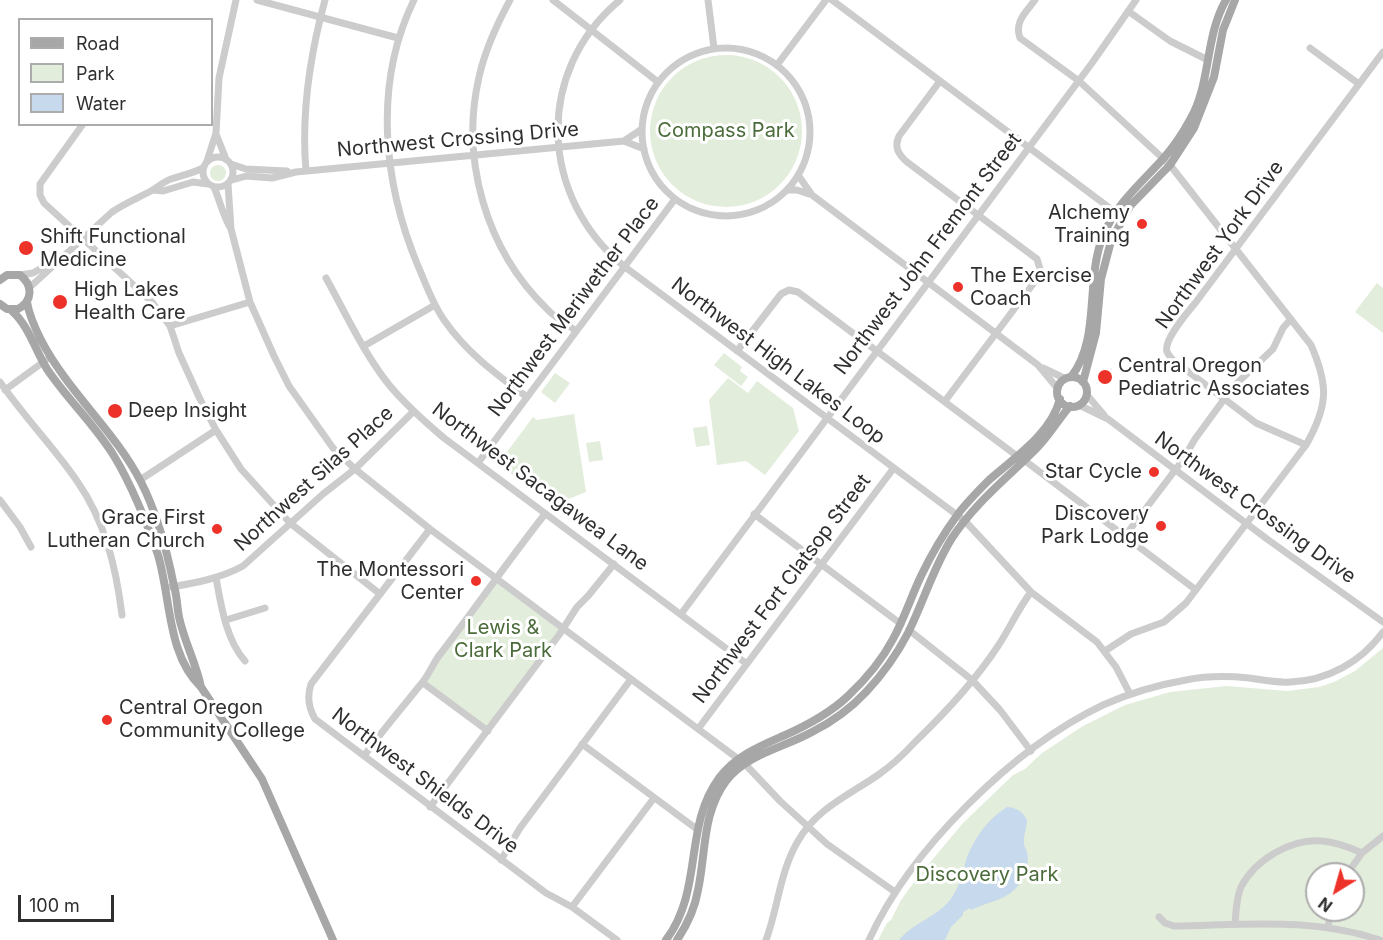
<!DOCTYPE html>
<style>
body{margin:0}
#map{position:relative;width:1383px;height:940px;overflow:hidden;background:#fff;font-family:Inter,sans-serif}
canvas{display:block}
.legend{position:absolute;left:18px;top:18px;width:195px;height:108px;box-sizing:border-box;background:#fff;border:2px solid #acacac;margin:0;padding:8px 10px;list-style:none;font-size:18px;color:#2f2f2f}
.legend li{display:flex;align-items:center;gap:12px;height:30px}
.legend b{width:30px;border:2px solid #acacac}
.north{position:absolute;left:1305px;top:862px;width:60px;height:60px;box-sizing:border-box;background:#fff;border:2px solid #acacac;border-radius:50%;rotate:217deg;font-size:16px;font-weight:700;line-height:24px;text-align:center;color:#2f2f2f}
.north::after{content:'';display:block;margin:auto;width:21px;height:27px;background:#ed3229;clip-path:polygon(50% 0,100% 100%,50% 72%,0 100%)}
.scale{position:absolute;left:18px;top:895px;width:96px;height:27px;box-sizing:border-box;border:3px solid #2f2f2f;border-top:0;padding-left:8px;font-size:18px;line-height:21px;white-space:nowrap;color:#2f2f2f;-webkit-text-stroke:4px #fff;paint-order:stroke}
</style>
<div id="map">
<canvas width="1383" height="940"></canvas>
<ul class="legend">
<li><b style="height:8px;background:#a7a7a7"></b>Road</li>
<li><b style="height:16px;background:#e3eddc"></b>Park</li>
<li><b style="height:16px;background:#c7daed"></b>Water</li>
</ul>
<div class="north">N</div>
<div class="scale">100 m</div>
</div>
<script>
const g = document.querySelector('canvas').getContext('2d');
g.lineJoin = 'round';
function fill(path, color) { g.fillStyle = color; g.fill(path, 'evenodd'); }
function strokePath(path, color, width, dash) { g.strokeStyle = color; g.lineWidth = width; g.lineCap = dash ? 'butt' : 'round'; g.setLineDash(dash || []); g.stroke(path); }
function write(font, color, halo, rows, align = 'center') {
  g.font = font + ' Inter,sans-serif'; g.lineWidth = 6; g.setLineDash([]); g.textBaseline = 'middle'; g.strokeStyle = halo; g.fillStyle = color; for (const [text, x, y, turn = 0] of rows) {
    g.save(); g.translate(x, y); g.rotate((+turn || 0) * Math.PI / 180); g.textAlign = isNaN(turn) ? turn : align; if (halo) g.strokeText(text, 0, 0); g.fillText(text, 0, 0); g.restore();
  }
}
const green = new Path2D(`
 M650 131a76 76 0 1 1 152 0a76 76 0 1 1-152 0Z
 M210 173a8 8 0 1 1 16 0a8 8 0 1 1-16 0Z
 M 1377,283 L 1383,288 L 1383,333 L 1355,312 Z
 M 724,353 L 742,367 L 740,371 L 748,377 L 741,386 L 714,365 Z
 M 555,373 L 570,383 L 555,403 L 541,392 Z
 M 728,378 L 748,393 L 757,381 L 793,408 L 799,431 L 765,475 L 746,461 L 717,465 L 709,400 Z
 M 574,414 L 586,492 L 566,500 L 558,509 L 498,464 L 533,417 L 537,420 Z
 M 707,426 L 710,445 L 696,447 L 693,428 Z
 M 600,441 L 603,460 L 589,462 L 586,443 Z
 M 495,578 L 563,629 L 488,731 L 423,683 Z
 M 1383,648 L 1383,940 L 878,940 L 887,923 L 891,920 L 901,900 L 917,878 L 963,823 L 1013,775 L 1025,769 L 1042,753 L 1083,726 L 1125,705 L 1170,692 L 1227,686 L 1287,691 L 1319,687 L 1334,682 L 1355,671 ZM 1317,874 L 1353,874 L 1353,910 L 1317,910 Z`);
const water = new Path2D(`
 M 1007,807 C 1016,807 1023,812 1027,820 C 1027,828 1023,836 1024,843 C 1024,846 1026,849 1027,852 C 1031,868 1020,889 1006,896 C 995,902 983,904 971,910 L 970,908 L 963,912 L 963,915 L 951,927 L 945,940 L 899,940 C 913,923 935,918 950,900 C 960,887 962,873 967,857 C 975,837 988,819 1007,807 Z`);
const minor = new Path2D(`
 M 257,0 L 398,38
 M 414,0 C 373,84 383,182 418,266 C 426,284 432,303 444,320 C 466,352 496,374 527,397
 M 510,0 C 497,24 485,50 479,77 C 460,160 486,250 547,309 C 555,318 567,324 576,331
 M 553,0 L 658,82
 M 620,0 C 534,71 539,198 625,267 L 965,521 L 1031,592 L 1097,642 L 1116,667 L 1130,694
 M 708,0 L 714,48
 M 832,0 L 1115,212
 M 1035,0 C 1026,12 1014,22 1020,38 L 1079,81 L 1170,165 L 1311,345 C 1329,386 1328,406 1306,445 L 1186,603 L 1164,622 L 1131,634 L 1105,651
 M 1128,11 L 1170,41 L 1208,60
 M642 132a84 84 0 1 1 168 0a84 84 0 1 1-168 0Z
 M 1310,48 L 1359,84
 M 777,65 L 826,0
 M 940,81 L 899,136 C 894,147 898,154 907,162 L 1037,259 L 1040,269 L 1033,284 L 945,401
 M 83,124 L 40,184 L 40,195 L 44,203 L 152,302 L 170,326 L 179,353 L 199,397 L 216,430 L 241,469 L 290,523 L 380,594
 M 216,134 L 226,159
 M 624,141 L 644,149
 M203 172a15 15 0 1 1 30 0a15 15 0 1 1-30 0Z
 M 207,161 L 216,133 L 219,78 L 236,0
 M 231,164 L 246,169 L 287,171
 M 306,171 C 301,113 310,55 325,0
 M 798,175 L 812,195 L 1038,365 L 1058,389
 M 232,180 L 246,176 L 272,178 L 296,172 L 624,141 L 642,129
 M 228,184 L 231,229
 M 214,187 C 220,201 223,216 231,229 L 250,302 L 274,356 L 289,386 L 333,448 L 355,469 L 430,529 L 745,764 L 780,801 L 827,844 L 895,892
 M 153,190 L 163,191 L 193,182 L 208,184
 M 787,190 L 797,190 L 809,194
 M 20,275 L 33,273 L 59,258
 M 326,278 C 346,314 364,354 390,386 C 406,405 425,422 444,438 L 747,664
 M 29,288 L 112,212 C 125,203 138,198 151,191 C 158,187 163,182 171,179 C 183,175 193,173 203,168
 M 170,326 L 250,302
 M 364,346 L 435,305
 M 737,351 L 781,294 L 789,290 L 798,292 L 1017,456
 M 1043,368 L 1066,379
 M 0,382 C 24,417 53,446 77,481 C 105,521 116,567 122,615
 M 5,390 L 46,360
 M 1087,395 L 1104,415
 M 1079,405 L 1108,419 L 1267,539 L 1383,622
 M 1306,445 L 1256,423 L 1173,360 C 1172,359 1168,354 1167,352 C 1163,340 1188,312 1196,302 L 1383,52
 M 1024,460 L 1196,590
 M 478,463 L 675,199
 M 140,480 L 216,430
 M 0,500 L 20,527 L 31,547
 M 754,514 L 901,624
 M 430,529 L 311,684 C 307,696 308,707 315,719 L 546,893 L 572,907 L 617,940
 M 1125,536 L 1182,461 L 1195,439 L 1233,387 L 1273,349 L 1283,328 L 1291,319
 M 216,578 C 221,605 226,640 245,661
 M 171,587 C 196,583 221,578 243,566 L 323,494 L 355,469 L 414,411
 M 681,614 L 1092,63 L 1136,0
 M 226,620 L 265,608
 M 909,630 L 972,680 L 1000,710 L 1031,751
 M 423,683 L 488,731
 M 698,729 L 893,469
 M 582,744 L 698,830
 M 364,756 C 382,731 402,708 421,684 C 428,676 432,666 438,657 C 474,610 508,561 545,514
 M 430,807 L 559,635 L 577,607 L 588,596 L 614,564
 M 501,860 L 520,828 L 631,679
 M 1347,874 L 1362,853 L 1383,836
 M 572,907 L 654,798
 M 1159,917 L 1165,923 L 1174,926 C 1244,925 1312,917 1380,940
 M 1235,924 C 1236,912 1236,899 1241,887 C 1255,860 1291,838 1322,841 C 1336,842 1349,847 1362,853
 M 1328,927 L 1331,910
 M 766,940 C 778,908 780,871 798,841 C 816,809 849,795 878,775 C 891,766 904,754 915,742 C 943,715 977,678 998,646 C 1010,628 1018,609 1031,592
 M 869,940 C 910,850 1013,748 1103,705 C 1130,693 1157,685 1186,680 C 1206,676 1229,676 1249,678 C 1263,680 1277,683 1290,682 C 1327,681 1361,662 1383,632`);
const major = new Path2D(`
 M 0,280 L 7,275 L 20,275 C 33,285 33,301 18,309 L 7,309 L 0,304
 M 27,302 C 29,315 35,328 41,340 C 68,392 115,431 141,482 C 157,513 167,551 174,586 C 177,596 177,607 179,617 C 184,641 196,663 201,687
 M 12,311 C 29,326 35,350 47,369 C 67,399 95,425 114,456 C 130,482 148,525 158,555 C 171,598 167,655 201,687 L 262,779 L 333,940
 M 1071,377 C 1101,339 1085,280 1103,236 C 1116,204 1140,184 1162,160 C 1173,148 1183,133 1191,118 C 1211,82 1205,36 1226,0
 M1057 392a15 15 0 1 1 30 0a15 15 0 1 1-30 0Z
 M 1083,382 L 1096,333 L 1101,279 L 1111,241 L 1130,206 L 1170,165 L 1194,128 L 1214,77 L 1223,30 L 1235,0
 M 666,940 C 704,889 683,827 719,778 C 736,756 758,747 783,736 C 806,726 830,713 848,696 C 866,679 882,660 893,639 C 904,619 911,597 921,576 C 931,555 944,533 958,514 C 967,502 978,491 989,480 C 1014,458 1051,434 1060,399
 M 677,940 C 687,925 695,908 698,890 C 706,853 702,813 726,781 C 747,754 783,748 812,732 C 832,722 851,708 866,692 C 883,674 897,654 908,633 C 924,601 933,568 952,538 C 975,503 1007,478 1036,449 C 1049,436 1058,420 1070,406`);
const markers = [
 [1142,224,6,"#ed3229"],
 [26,248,8,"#ed3229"],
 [958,287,6,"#ed3229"],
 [60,302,8,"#ed3229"],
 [1105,377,8,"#ed3229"],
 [115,411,8,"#ed3229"],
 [1154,472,6,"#ed3229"],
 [1161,526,6,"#ed3229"],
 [217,529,6,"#ed3229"],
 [476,581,6,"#ed3229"],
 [107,720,6,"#ed3229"]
];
const parkNames = [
 ["Compass Park",726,131],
 ["Lewis &",503,628],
 ["Clark Park",503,651],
 ["Discovery Park",987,875]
];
const streetNames = [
 ["Northwest Crossing Drive",458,140,-5],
 ["Northwest York Drive",1220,245,-54],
 ["Northwest John Fremont Street",928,254,-53],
 ["Northwest Meriwether Place",574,307,-53],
 ["Northwest High Lakes Loop",778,361,37],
 ["Northwest Silas Place",314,479,-42],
 ["Northwest Sacagawea Lane",540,487,37],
 ["Northwest Crossing Drive",1255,508,36],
 ["Northwest Fort Clatsop Street",782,589,-53],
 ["Northwest Shields Drive",425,781,37]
];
const poiNames = [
 ["Alchemy",1130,213,"right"],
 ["Training",1130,236,"right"],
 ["Shift Functional",40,237],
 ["Medicine",40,260],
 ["The Exercise",970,276],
 ["Coach",970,299],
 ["High Lakes",74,290],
 ["Health Care",74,313],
 ["Central Oregon",1118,366],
 ["Pediatric Associates",1118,389],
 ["Deep Insight",128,411],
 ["Star Cycle",1142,472,"right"],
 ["Discovery",1149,514,"right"],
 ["Park Lodge",1149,537,"right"],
 ["Grace First",205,518,"right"],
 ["Lutheran Church",205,541,"right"],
 ["The Montessori",464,570,"right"],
 ["Center",464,593,"right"],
 ["Central Oregon",119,708],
 ["Community College",119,731]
];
fill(green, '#e3eddc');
fill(water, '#c7daed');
strokePath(minor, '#ccc', 7);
strokePath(major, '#a7a7a7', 8);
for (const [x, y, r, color] of markers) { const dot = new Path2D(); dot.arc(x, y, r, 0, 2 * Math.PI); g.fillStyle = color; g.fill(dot); strokePath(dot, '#fff', 2); }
write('20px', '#4b6c3a', '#fff', parkNames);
write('20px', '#2f2f2f', '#fff', streetNames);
write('20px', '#2f2f2f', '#fff', poiNames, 'left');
</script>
